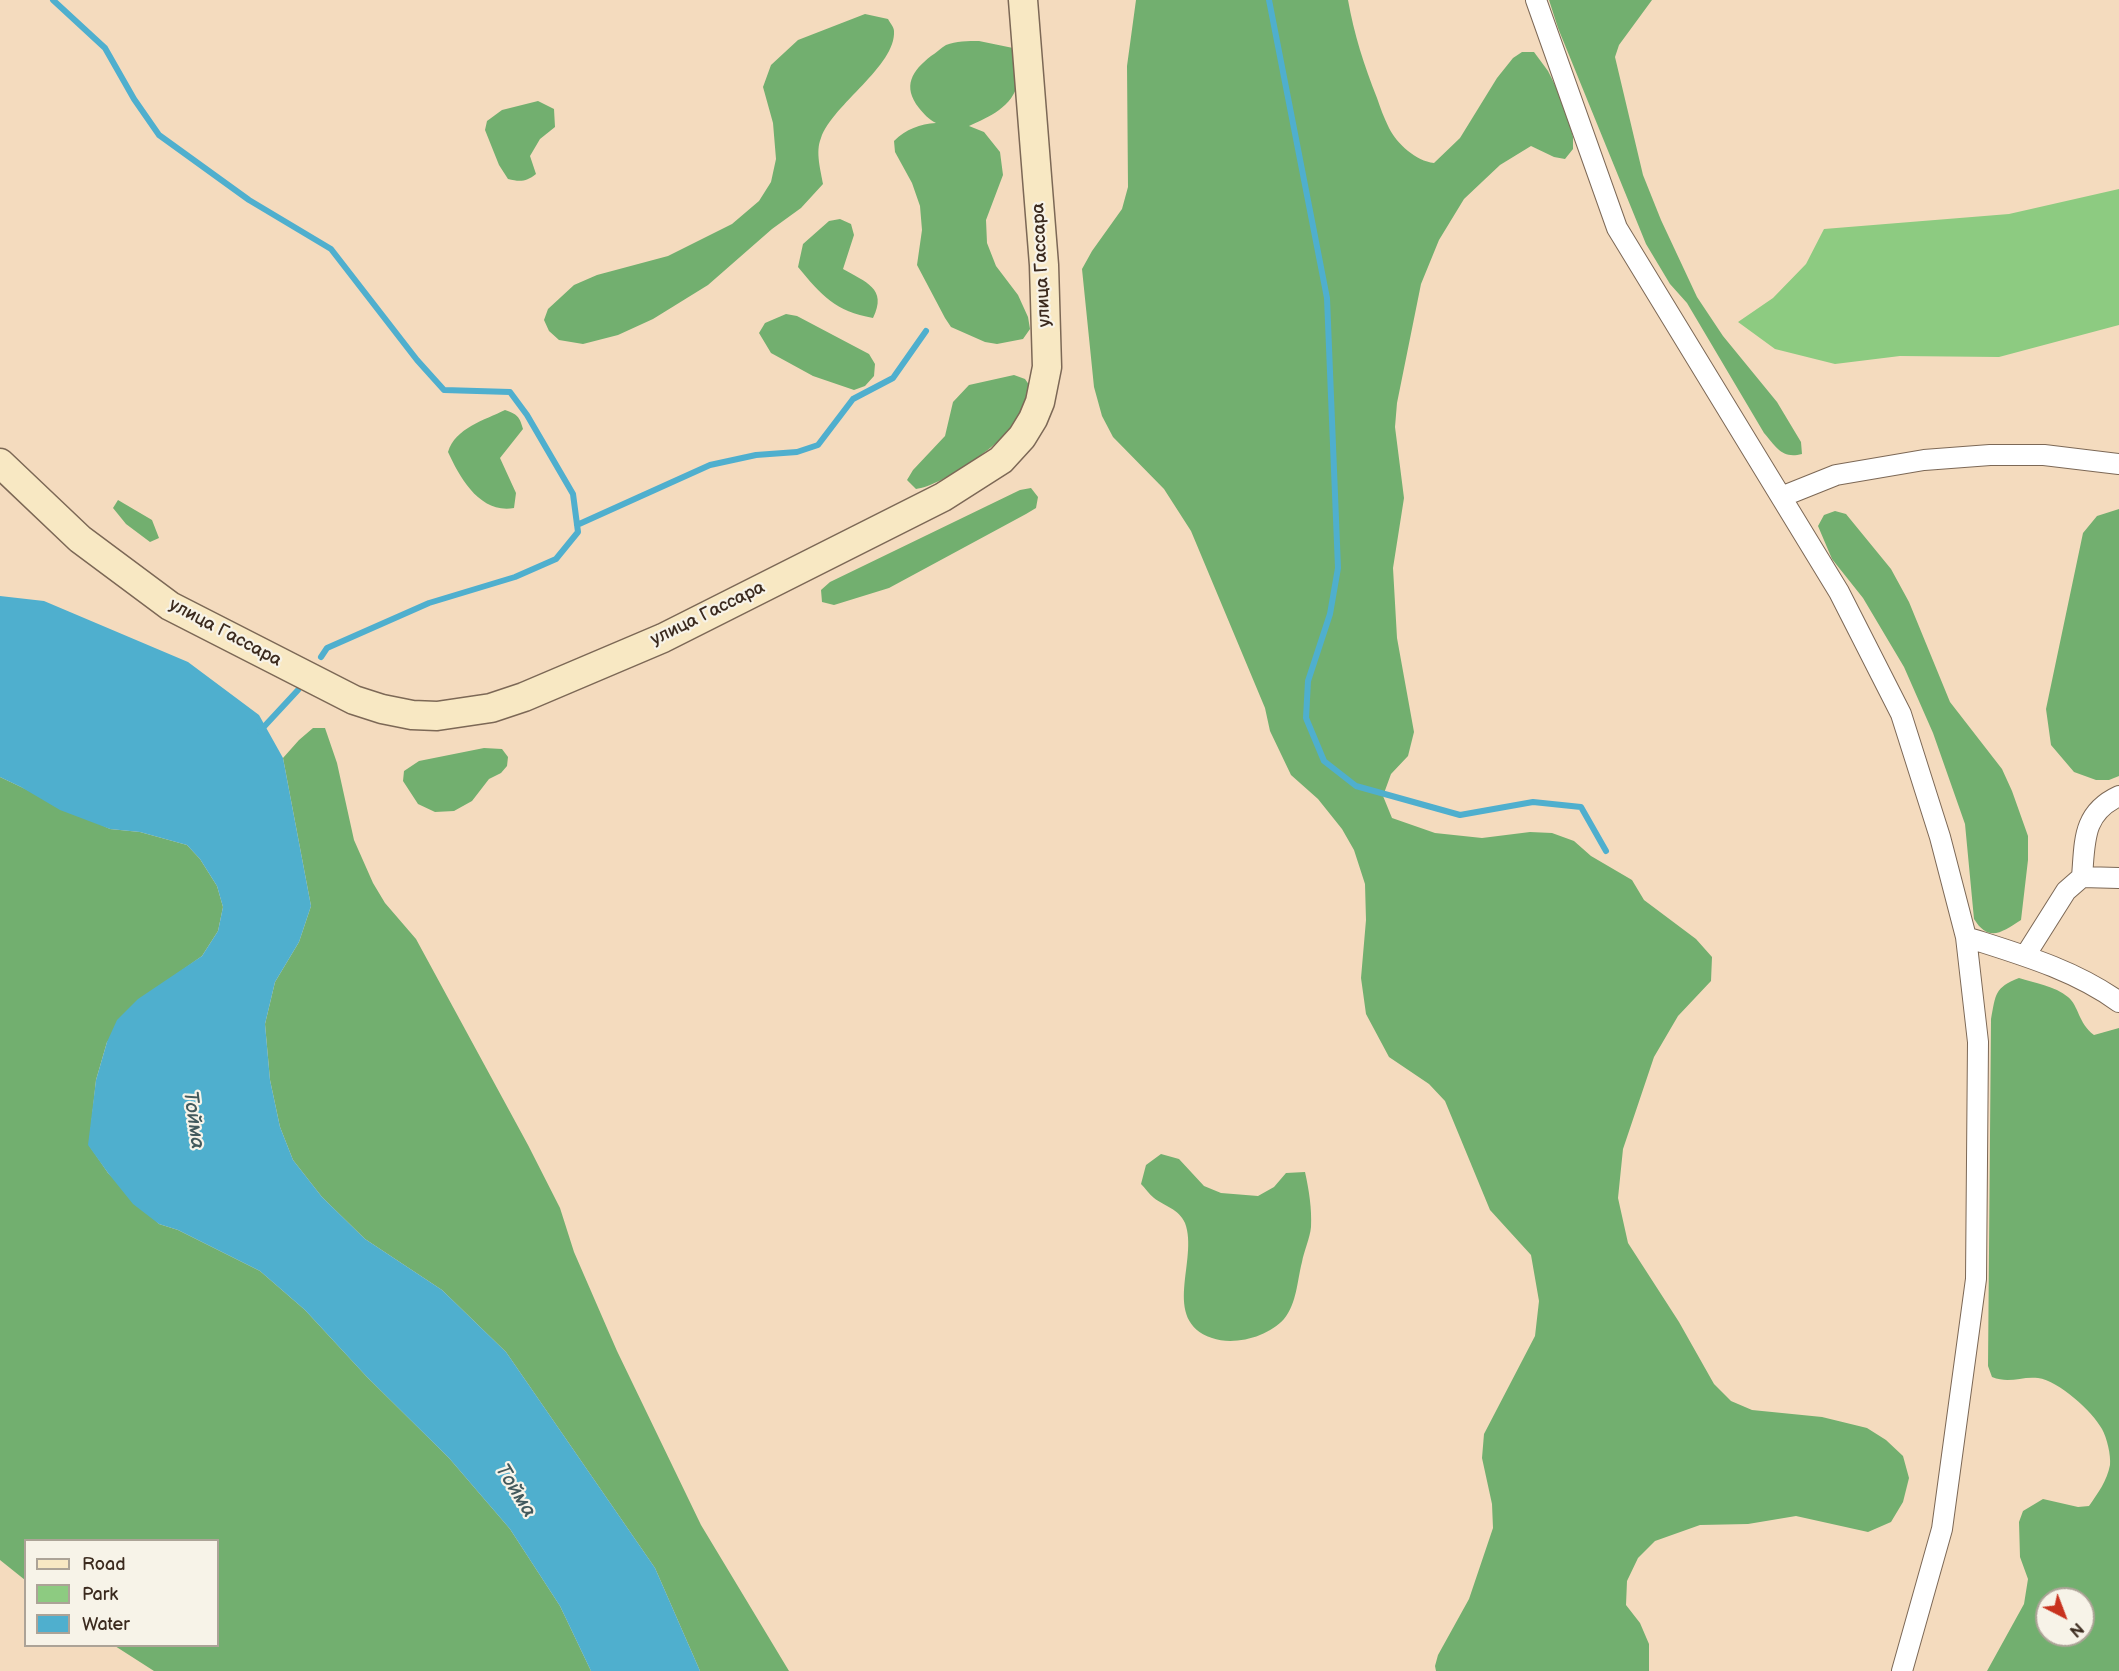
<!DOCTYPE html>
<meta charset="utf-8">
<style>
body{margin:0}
#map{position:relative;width:2119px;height:1671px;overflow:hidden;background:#f4dbbe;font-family:"Balsamiq Sans",sans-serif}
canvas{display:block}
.legend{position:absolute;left:24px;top:1539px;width:195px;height:108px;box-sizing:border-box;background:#f7f3e8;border:2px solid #aca397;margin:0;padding:8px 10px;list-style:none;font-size:18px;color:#3b2a1e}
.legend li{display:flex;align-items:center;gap:12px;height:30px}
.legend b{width:30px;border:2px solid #aca397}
.north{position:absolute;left:2035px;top:1587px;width:60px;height:60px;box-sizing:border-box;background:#f7f3e8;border:2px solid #aca397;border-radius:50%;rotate:138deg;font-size:16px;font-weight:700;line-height:24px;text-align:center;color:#3b2a1e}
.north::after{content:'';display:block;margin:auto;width:21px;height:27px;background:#c8321e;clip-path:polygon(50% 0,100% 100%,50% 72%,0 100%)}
</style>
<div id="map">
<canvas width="2119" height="1671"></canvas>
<ul class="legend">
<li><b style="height:8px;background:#f8e8c3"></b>Road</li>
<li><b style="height:16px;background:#8dcb81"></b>Park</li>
<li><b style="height:16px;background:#4fafce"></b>Water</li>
</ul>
<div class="north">N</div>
</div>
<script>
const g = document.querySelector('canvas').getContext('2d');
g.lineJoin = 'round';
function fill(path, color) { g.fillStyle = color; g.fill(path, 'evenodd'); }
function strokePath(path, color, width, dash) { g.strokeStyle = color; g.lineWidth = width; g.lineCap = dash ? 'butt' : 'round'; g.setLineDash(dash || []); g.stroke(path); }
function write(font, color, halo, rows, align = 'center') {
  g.font = font + ' "Balsamiq Sans",sans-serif'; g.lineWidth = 4.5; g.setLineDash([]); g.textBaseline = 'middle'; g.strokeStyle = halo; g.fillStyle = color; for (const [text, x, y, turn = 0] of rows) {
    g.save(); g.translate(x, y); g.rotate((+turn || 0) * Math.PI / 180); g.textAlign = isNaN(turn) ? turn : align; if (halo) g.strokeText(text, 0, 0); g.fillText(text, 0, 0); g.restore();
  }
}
const green = new Path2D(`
 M 2119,189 L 2119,325 L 1999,357 L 1900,356 L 1835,364 L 1775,349 L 1738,322 L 1773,298 L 1806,264 L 1824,229 L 2009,214 Z`);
const forest = new Path2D(`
 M 1136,0 L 1348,0 C 1354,34 1364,65 1377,98 C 1380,107 1384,118 1389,128 C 1397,144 1416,161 1434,163 L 1460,138 L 1497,78 L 1513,58 L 1522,52 L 1534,52 L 1548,71 L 1564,103 L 1573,137 L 1573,149 L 1565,159 L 1554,157 L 1531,146 L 1500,165 L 1464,199 L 1439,240 L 1421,284 L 1397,403 L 1395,427 L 1404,498 L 1393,568 L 1397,638 L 1414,732 L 1408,756 L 1391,774 L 1383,796 L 1392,818 L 1435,833 L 1482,838 L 1530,832 L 1552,833 L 1574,841 L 1591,856 L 1632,880 L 1644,900 L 1696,939 L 1712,957 L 1711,981 L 1678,1016 L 1654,1057 L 1623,1149 L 1618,1198 L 1628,1243 L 1679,1322 L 1714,1384 L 1731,1401 L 1752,1410 L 1822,1417 L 1867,1428 L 1886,1440 L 1903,1456 L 1909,1478 L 1903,1502 L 1891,1522 L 1868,1532 L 1796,1516 L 1748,1524 L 1700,1525 L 1655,1541 L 1638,1558 L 1627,1581 L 1626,1605 L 1640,1623 L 1649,1644 L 1649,1671 L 1436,1671 L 1435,1666 L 1438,1655 L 1469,1599 L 1493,1528 L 1492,1504 L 1482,1458 L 1484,1434 L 1535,1336 L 1539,1301 L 1531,1255 L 1490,1210 L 1445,1101 L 1429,1084 L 1389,1057 L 1366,1014 L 1361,978 L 1366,920 L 1365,884 L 1354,850 L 1342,829 L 1318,799 L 1291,775 L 1270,731 L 1265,708 L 1191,531 L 1164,489 L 1113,437 L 1102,416 L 1094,387 L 1082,269 L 1092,251 L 1122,209 L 1128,187 L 1127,66 Z
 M 1549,0 L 1652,0 L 1619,45 L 1615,57 L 1643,175 L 1661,220 L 1697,297 L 1723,336 L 1777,402 L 1801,442 L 1802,454 C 1782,459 1777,448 1764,433 L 1687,303 L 1670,284 L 1646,244 L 1558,28 Z
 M 865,14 L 888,19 C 890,23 894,27 894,31 C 896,66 833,104 821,138 C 815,152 821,171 823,184 L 801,208 L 772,229 L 708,285 L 653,319 L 618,335 L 583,344 L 559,340 L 549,331 L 544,320 L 548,309 L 574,285 L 597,275 L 668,256 L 732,224 L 759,201 L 771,182 L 776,159 L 773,123 L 763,87 L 771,65 L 798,40 Z
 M 979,41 L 1013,48 C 1015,58 1020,73 1018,82 C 1013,107 989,117 969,126 L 984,132 L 1000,152 L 1003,175 L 986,220 L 987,243 L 996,266 L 1018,295 L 1028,317 L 1030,329 L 1023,339 L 997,344 L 985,342 L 951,327 L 945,318 L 917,265 L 922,230 L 920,206 L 912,183 L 895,152 L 894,141 C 906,129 920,124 936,123 C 928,119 924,114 919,108 C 902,86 912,71 931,56 C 936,53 941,48 946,45 C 956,41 968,41 979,41 Z
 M 538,101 L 554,109 L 555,127 L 540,139 L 530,156 L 536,174 C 526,182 520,182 508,179 L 499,165 L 485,130 L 487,121 L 502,110 Z
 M 840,219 L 851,224 L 854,235 L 843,269 C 865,282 888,288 873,318 C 835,311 822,296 798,267 L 803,244 L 829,221 Z
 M 786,314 L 797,316 L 869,354 L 875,364 L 874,376 L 865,386 L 854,390 L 813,376 L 771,353 L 759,333 L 765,323 Z
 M 1014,375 L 1025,379 L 1032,389 C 1027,400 1023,413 1016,423 C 1001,444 942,486 916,489 L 907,480 L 913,470 L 945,436 L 953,402 L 969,385 Z
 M 505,410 C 517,414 520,417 523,429 L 500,458 L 516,493 L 514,508 C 480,514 460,478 448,452 C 455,428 485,420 505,410 Z
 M 1031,488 L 1038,497 L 1036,508 L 1026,514 L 889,588 L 834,605 L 822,602 L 821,590 L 830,582 L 1020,490 Z
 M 118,500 L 152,520 L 159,538 L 150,542 L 126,524 L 113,508 Z
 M 2119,509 L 2119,776 L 2109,780 L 2096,780 L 2074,772 L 2051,745 L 2046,709 L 2083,533 L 2097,516 Z
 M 1835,511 L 1846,514 L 1891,569 L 1909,602 L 1950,702 L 2002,769 L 2012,791 L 2028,836 L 2028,860 L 2021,920 C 2002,932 1989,943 1974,919 L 1965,824 L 1933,733 L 1904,667 L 1863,598 L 1832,559 L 1818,526 L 1824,515 Z
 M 313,728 L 325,728 L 337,763 L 354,840 L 373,883 L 385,903 L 416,939 L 528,1145 L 560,1208 L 574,1252 L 617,1351 L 701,1525 L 789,1671 L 700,1671 L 655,1568 L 506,1352 L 442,1290 L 365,1239 L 322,1197 L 293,1160 L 280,1127 L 270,1080 L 265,1024 L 275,982 L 299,942 L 311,906 L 283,758 L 299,740 Z
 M 484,748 L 502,749 L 508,757 L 507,766 L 501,773 L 489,779 L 472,801 L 454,811 L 435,812 L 418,804 L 403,781 L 404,771 L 419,761 Z
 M 0,777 L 110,829 L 140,832 L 187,845 L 200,859 L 217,886 L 223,907 L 218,931 L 202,956 L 174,976 L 107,1042 L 96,1080 L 89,1145 L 108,1173 L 159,1224 L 178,1230 L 260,1271 L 305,1310 L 367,1377 L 449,1458 L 510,1529 L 560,1606 L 591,1671 L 154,1671 L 115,1646 L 218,1646 L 218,1540 L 26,1540 L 25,1580 L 0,1560 Z
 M 2019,978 C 2034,983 2055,986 2068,997 C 2079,1006 2078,1023 2094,1035 L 2119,1028 L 2119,1671 L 1987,1671 L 2024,1604 L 2028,1579 L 2020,1557 L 2019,1522 L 2023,1511 L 2043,1499 L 2078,1507 L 2089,1506 C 2098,1493 2107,1481 2110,1465 C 2111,1455 2107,1438 2102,1429 C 2092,1411 2059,1381 2038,1378 C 2021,1376 2010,1384 1992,1377 L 1988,1366 L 1991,1019 C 1996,994 1994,988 2019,978 ZM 2047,1599 L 2083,1599 L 2083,1635 L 2047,1635 Z
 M 1161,1154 L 1179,1159 L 1204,1186 L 1221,1193 L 1258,1196 L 1274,1187 L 1286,1173 L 1305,1172 C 1309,1190 1312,1209 1311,1227 C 1310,1238 1304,1251 1302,1262 C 1297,1281 1297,1303 1284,1319 C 1268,1337 1234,1346 1212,1338 C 1160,1320 1199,1260 1185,1223 C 1179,1209 1164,1206 1154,1198 C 1149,1194 1145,1188 1141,1184 L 1146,1165 Z`);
const water = new Path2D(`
 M 0,596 L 44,601 L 188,662 L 259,715 L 283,758 L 311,906 L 299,942 L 275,982 L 265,1024 L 270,1080 L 280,1127 L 293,1160 L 322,1197 L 365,1239 L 442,1290 L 506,1352 L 655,1568 L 700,1671 L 591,1671 L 560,1606 L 510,1529 L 449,1458 L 367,1377 L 305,1310 L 260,1271 L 178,1230 L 159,1224 L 133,1204 L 108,1173 L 88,1145 L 96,1080 L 107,1042 L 117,1020 L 138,999 L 202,956 L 218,931 L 223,907 L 217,886 L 200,859 L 187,845 L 140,832 L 110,829 L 60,810 L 21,787 L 0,777 Z`);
const stream = new Path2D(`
 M 53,0 L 105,48 L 134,99 L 159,135 L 249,200 L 331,249 L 417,360 L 444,390 L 510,392 L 527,415 L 573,494 L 578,532 L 556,559 L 515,577 L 429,603 L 327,648 L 321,657
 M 1269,0 L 1327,298 L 1338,568 L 1330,614 L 1308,681 L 1306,718 L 1324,761 L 1356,786 L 1460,815 L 1533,802 L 1581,807 L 1606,851
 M 577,525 L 710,465 L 756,455 L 797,452 L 818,445 L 853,399 L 893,378 L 926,331
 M 260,731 L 298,690`);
const street = new Path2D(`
 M 1536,0 L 1617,228 L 1839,592 L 1901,714 L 1940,837 L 1966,937 L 1978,1042 L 1976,1279 L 1942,1529 L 1902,1671
 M 1781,497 L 1836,475 L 1924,460 L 1990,455 L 2044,455 L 2119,464
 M 2082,877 C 2085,842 2082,813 2119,796
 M 1966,937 C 2019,954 2073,969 2119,1002
 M 2025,956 L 2066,891 L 2082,877 L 2119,878`);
const secondary = new Path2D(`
 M 0,463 L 80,539 L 170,606 L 354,700 L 382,709 L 412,715 L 437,716 L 491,708 L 524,697 L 663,638 L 943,497 L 1001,460 L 1022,437 L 1033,419 L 1040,402 L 1047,367 L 1044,265 L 1023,0`);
const streetNames = [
 ["улица Гассара",1042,265,-93],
 ["улица Гассара",708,614,-26],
 ["улица Гассара",225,633,28]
];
const waterNames = [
 ["Тойма",193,1120,82],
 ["Тойма",515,1491,58]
];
fill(green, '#8dcb81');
fill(forest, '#72af6f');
fill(water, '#4fafce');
strokePath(stream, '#4fafce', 6);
strokePath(street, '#7c6856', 22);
strokePath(secondary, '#7c6856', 31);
strokePath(street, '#fff', 20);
strokePath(secondary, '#f8e8c3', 28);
write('18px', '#3b2a1e', '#f7f3e8', streetNames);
write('italic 20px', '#42595c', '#f7f3e8', waterNames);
</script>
